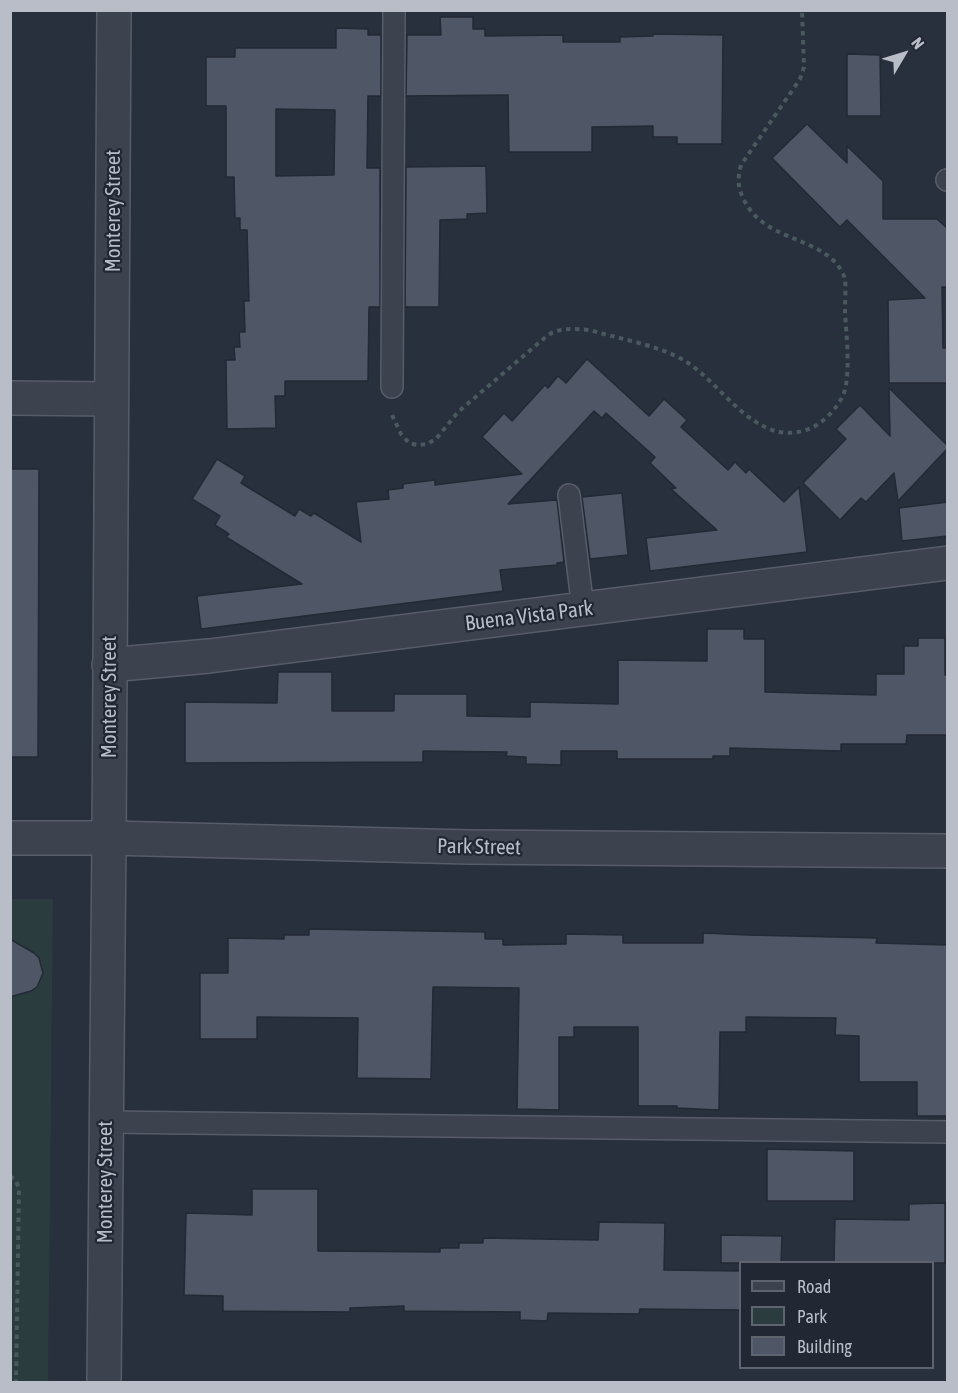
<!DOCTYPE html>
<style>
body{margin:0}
#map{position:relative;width:958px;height:1393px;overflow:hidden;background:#282f3d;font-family:"Asap Condensed",sans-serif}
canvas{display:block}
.frame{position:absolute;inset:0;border:12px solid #b8bdc8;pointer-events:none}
.legend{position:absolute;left:739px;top:1261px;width:195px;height:108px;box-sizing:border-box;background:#212733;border:2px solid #5d636f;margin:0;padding:8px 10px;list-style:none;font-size:18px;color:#b8bdc8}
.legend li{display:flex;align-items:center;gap:12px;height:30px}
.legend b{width:30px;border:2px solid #5d636f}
.north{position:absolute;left:874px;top:24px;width:60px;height:60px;-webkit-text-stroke:4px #212733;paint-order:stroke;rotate:52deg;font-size:16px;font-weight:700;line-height:24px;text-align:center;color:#b8bdc8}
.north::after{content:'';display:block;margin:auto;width:21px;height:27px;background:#b8bdc8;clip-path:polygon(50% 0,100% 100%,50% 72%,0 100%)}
</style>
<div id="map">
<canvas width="958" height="1393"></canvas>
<div class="frame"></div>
<ul class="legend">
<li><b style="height:8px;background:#3c424e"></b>Road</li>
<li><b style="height:16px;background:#2b3c3f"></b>Park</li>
<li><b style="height:16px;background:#4f5766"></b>Building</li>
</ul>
<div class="north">N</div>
</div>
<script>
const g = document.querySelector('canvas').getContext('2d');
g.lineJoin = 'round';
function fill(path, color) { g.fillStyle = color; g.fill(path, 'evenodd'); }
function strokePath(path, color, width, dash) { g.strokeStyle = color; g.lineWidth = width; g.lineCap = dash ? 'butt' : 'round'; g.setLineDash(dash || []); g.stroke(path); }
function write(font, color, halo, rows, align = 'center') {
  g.font = font + ' "Asap Condensed",sans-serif'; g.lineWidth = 4.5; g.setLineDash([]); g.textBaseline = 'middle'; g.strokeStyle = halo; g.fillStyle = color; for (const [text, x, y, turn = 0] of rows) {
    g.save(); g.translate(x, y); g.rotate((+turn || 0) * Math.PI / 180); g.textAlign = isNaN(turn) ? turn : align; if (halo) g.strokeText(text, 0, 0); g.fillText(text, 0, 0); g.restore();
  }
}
const green = new Path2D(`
 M 11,899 L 53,899 L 48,1382 L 11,1382 Z`);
const building = new Path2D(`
 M 440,17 L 473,17 L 473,29 L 485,29 L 485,36 L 563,35 L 563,42 L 620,42 L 620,37 L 653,36 L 653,34 L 723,35 L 722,144 L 677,144 L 677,137 L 653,137 L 653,126 L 592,127 L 592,152 L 509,152 L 508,95 L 406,96 L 407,35 L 441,35 Z
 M 336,28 L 368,29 L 368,35 L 381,35 L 381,96 L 368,96 L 367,168 L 380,168 L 380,307 L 369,307 L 368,381 L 285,381 L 285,396 L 275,396 L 276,428 L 227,429 L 226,360 L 235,360 L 234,347 L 240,347 L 239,332 L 245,332 L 244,301 L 249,301 L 247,230 L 240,230 L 240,218 L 235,218 L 234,177 L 226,177 L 226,106 L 206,106 L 206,57 L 235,57 L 235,48 L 336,48 ZM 276,109 L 335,110 L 334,175 L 276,176 Z
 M 847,54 L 880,55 L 881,116 L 847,116 Z
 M 807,124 L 847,163 L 847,146 L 883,181 L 883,219 L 937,219 L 948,229 L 948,287 L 942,287 L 943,348 L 948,348 L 948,383 L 889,383 L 888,300 L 925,298 L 847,220 L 840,227 L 772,158 Z
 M 486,166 L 487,213 L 467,214 L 467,219 L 440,220 L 439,307 L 405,307 L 406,167 Z
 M 587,359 L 649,416 L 664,399 L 687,420 L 681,427 L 728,470 L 735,462 L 746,473 L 749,469 L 784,502 L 799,487 L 807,552 L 650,571 L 646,538 L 717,530 L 671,489 L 676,488 L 650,463 L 655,457 L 606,413 L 602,418 L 594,411 L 508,504 L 557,500 L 564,562 L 557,563 L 557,565 L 500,570 L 503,591 L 201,629 L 197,596 L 302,584 L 226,537 L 229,534 L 215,525 L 220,516 L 192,499 L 217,459 L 245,476 L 241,483 L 295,516 L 299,509 L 311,516 L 314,513 L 361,542 L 356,502 L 389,499 L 388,490 L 403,488 L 403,484 L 435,480 L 435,485 L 522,474 L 482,437 L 504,413 L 512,421 L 545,385 L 548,388 L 558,376 L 566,383 Z
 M 889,388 L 948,446 L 948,448 L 898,501 L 894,473 L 866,502 L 861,498 L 840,520 L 803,483 L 846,439 L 836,429 L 860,405 L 890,436 Z
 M 10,469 L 39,469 L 38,757 L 10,757 Z
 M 622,493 L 628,555 L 590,559 L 582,497 Z
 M 948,502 L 948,536 L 902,541 L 899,508 Z
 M 707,629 L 744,629 L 744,639 L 765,639 L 765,692 L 876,695 L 876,674 L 904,674 L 904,646 L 918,646 L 918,638 L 945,638 L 945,675 L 948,675 L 948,735 L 907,735 L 906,744 L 841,744 L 841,751 L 730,748 L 730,756 L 713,756 L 713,759 L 617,759 L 617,751 L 561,751 L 561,765 L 526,764 L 526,757 L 506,756 L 507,752 L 423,751 L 423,762 L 185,763 L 185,702 L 277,703 L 278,672 L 332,672 L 332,711 L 394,711 L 394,694 L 467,694 L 467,716 L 530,717 L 530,702 L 618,704 L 618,660 L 707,661 Z
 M 309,929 L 485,932 L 485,939 L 503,939 L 503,945 L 566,944 L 566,934 L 623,935 L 623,943 L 703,943 L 703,933 L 748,935 L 877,938 L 876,943 L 948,945 L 948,1116 L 917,1116 L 917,1082 L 859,1082 L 859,1036 L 835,1035 L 836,1018 L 746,1017 L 746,1032 L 720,1032 L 719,1110 L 677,1108 L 677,1106 L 638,1106 L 638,1027 L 574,1027 L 574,1037 L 559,1037 L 559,1110 L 517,1109 L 519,988 L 433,987 L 431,1079 L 357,1078 L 358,1018 L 257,1017 L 257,1039 L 200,1039 L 200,973 L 228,973 L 228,938 L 284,939 L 284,935 L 309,935 Z
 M 10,939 L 34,953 L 39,958 L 43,973 L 37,987 L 31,991 L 10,997 Z
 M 767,1149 L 854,1151 L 854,1201 L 767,1201 Z
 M 252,1189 L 318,1189 L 318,1251 L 440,1252 L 440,1248 L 459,1248 L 459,1243 L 483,1243 L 483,1238 L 598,1240 L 599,1222 L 665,1223 L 664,1270 L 741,1271 L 741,1310 L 640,1309 L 639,1314 L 548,1313 L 547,1321 L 520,1320 L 520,1312 L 404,1311 L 404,1306 L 350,1308 L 350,1312 L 223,1311 L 223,1296 L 184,1295 L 186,1213 L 252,1215 Z
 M 945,1203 L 945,1263 L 834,1263 L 835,1219 L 909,1220 L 909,1204 Z
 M 721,1235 L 782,1236 L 781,1263 L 721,1263 Z`);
const path = new Path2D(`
 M 392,415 L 401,434 L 409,443 L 417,445 L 427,444 L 436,439 L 458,412 L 548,335 C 561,327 574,329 590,330 C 619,339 659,345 685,361 C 722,383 755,447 806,430 C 822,425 838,408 844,393 C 851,371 846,334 845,311 C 845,301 846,289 845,279 C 844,275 841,270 839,267 C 818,237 763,240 744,200 C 738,188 737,179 741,165 L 800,79 L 804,67 L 802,10
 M 10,1176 L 16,1181 L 19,1188 L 16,1382`);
const service = new Path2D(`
 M 947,180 L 948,180
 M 392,387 L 394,10
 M 569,495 L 583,609
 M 105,1122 L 948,1132`);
const minor = new Path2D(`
 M 10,398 L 111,399
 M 109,665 L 209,656 L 948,563
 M 10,838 L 109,838 L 469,847 L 948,851`);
const tertiary = new Path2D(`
 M 104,1382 L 109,838 L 114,10`);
const streetNames = [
 ["Monterey Street",113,211,-90],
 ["Buena Vista Park",529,616,-7],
 ["Monterey Street",109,697,-90],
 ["Park Street",479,847,1],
 ["Monterey Street",105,1182,-90]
];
fill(green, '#2b3c3f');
fill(building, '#4f5766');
strokePath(building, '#232935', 1.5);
strokePath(service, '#575d68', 24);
strokePath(minor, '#575d68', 36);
strokePath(tertiary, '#575d68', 36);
strokePath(path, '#4a595d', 4, [4.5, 4.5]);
strokePath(service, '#3c424e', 21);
strokePath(minor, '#3c424e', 33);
strokePath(tertiary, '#3c424e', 33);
write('21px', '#b8bdc8', '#212733', streetNames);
</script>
